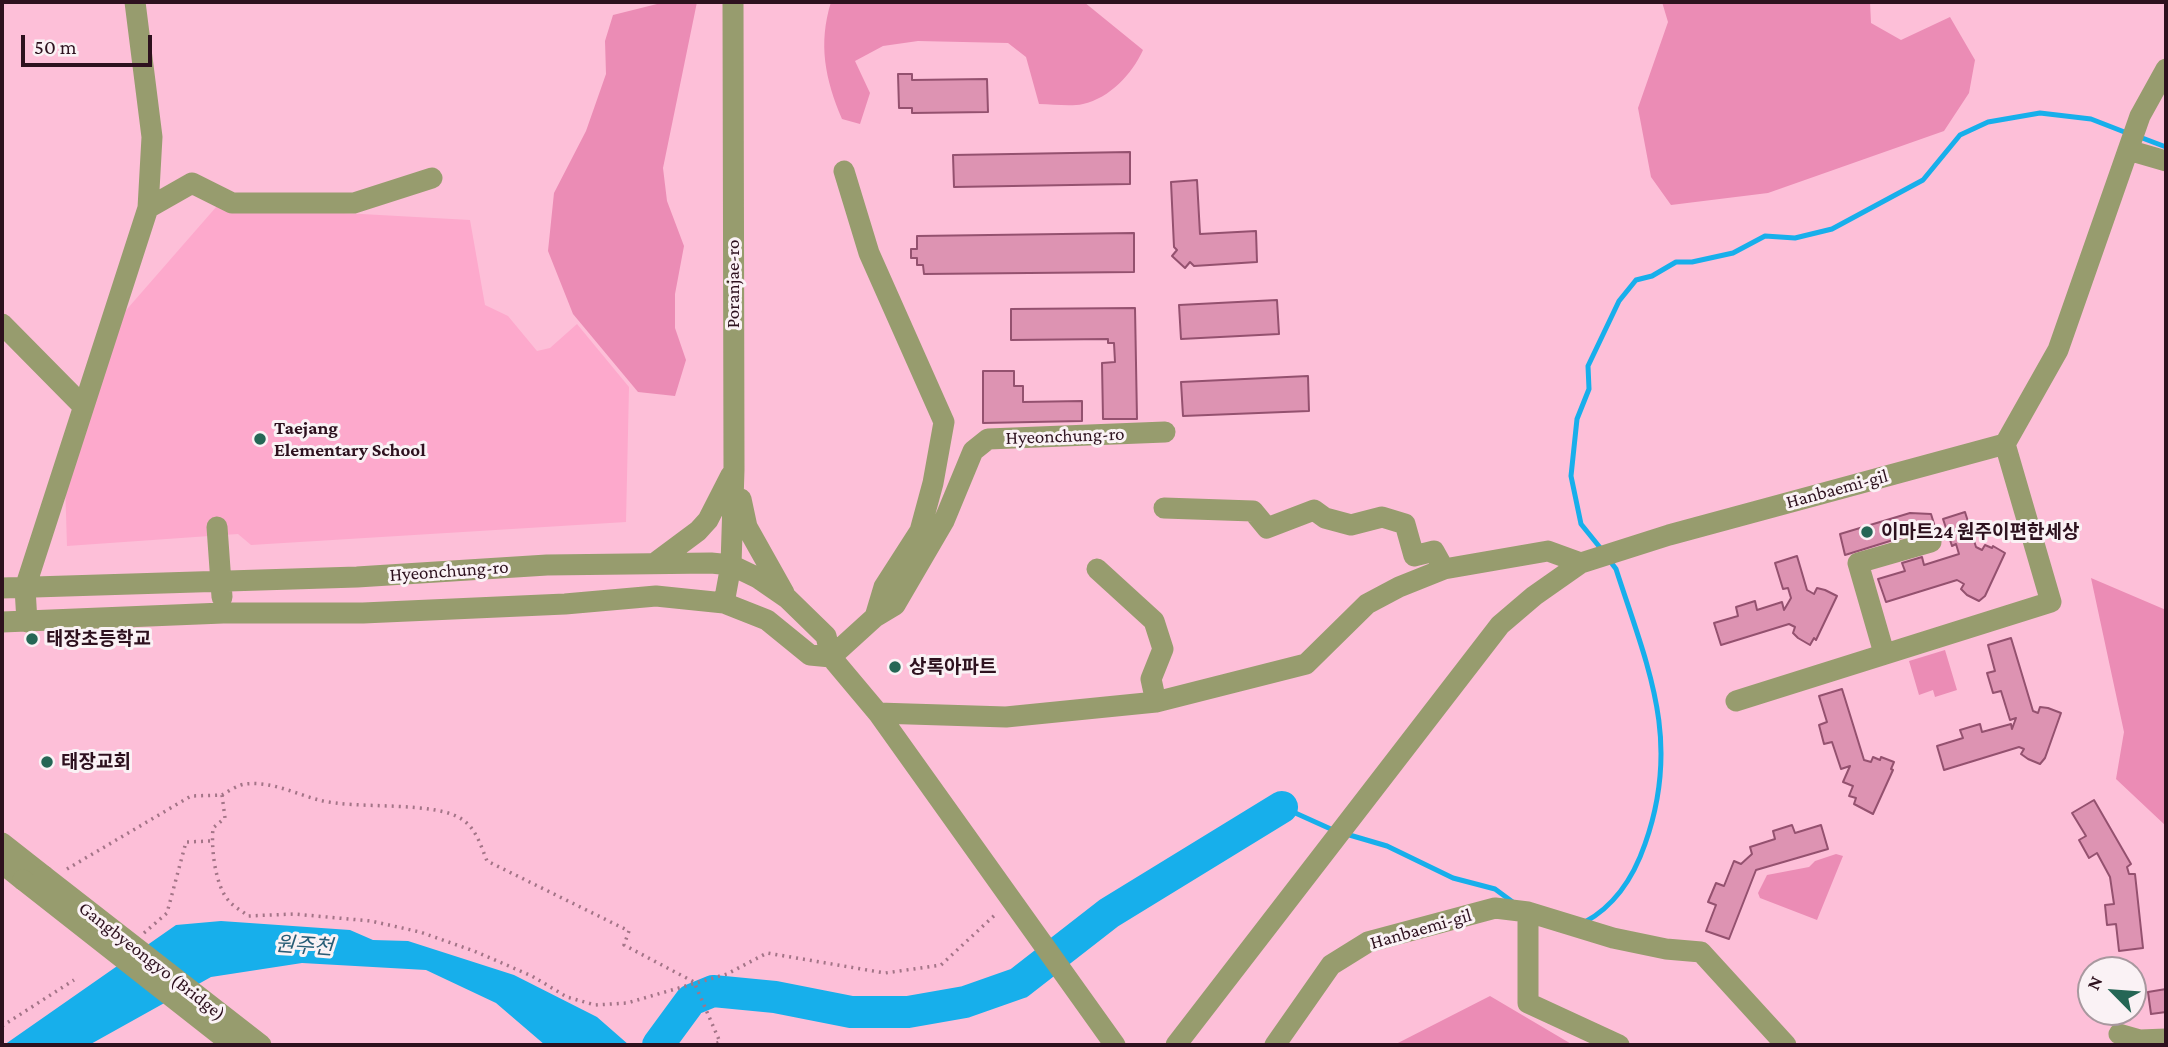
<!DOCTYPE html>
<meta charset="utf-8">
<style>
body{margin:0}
#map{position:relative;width:2168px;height:1047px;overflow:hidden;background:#fdbfd8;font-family:"Crimson Pro",serif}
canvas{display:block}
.frame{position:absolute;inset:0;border:4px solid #2d111e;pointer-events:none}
.north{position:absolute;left:2077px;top:956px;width:70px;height:70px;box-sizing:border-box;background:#faf2f5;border:2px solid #a8989f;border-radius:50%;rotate:295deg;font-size:19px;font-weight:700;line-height:28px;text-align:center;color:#2d111e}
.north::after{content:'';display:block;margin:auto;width:24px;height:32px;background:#256655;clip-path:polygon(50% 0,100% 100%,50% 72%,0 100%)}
.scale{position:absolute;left:21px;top:35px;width:131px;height:32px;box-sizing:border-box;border:4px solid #2d111e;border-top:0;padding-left:9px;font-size:21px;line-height:24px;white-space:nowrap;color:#2d111e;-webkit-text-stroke:5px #faf2f5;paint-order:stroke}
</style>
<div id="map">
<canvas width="2168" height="1047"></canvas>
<div class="frame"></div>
<div class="north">N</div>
<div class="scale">50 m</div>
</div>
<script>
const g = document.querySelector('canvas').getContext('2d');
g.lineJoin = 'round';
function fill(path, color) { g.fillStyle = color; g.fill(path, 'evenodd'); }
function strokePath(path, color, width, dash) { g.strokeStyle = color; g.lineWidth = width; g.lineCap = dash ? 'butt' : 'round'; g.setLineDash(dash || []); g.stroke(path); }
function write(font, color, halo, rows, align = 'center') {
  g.font = font + ' "Crimson Pro","Noto Sans KR",serif'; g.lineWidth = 6; g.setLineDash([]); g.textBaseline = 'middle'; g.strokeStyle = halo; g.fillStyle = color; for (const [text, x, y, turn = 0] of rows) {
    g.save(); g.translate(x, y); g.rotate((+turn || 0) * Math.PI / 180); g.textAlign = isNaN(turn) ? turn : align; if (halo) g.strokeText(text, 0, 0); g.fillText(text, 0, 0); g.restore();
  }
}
const built = new Path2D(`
 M 217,206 L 470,220 L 485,305 L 508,316 L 537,351 L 550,348 L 577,324 L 629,387 L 626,522 L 251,545 L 238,534 L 67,546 L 65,481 L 121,316 Z`);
const green = new Path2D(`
 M 665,2 L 697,2 L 663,168 L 667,201 L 684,246 L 675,294 L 675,328 L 686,360 L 675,396 L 638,392 L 573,314 L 548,251 L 554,193 L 586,131 L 606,74 L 605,41 L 613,15 Z
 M 831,2 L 1084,2 L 1143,50 C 1132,74 1110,98 1083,104 C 1070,107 1053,104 1039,104 L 1026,57 L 1008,43 L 918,41 L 883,46 L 855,61 L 870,93 L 860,124 L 842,119 C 825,79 818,44 831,2 Z
 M 1662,2 L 1870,2 L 1871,23 L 1901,40 L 1950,17 L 1975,60 L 1969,93 L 1944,131 L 1768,193 L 1671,205 L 1651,177 L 1638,108 L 1668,22 Z
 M 2091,578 L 2166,610 L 2166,826 L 2116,779 L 2124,732 Z
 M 1945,650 L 1957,690 L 1935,697 L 1933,690 L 1919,695 L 1909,661 Z
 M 1836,854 L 1843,856 L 1817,920 L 1760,898 L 1758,893 L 1767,875 L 1809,867 L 1815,861 Z
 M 1490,996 L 1573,1045 L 1394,1045 Z`);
const water = new Path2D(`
 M 221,921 L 350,930 L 373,940 L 408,941 L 514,975 L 597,1017 L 629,1045 L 545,1045 L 496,1003 L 426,970 L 302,963 L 211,977 L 89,1045 L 4,1045 L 176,925 Z`);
const stream = new Path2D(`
 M 2137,136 L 2166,147
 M 1602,550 L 1581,524 L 1571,476 L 1577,419 L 1589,389 L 1588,366 L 1619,301 L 1636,280 L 1652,276 L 1676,262 L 1692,262 L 1733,253 L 1765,236 L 1795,238 L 1832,229 L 1923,180 L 1960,135 L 1988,122 L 2040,113 L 2091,119 L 2127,133
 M 1282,807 L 1333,830
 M 1346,834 L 1387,846 L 1453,878 L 1495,889 L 1514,903
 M 1585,922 C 1616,905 1634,876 1645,844 C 1682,740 1648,668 1616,569 L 1610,561`);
const river = new Path2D(`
 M 658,1045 L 691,1000 L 713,991 L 775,997 L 851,1012 L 908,1012 L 965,1002 L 1019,983 L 1109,913 L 1282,807`);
const building = new Path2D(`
 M 898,74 L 912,74 L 912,80 L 987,79 L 988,112 L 912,113 L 912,108 L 899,108 Z
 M 1130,152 L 1130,184 L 954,187 L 953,155 Z
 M 1197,180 L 1200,234 L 1256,231 L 1257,262 L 1194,266 L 1190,262 L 1185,268 L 1172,256 L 1177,250 L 1174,247 L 1171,182 Z
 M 1134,233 L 1134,272 L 924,274 L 923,265 L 917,265 L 917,258 L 911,258 L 911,249 L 917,249 L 917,236 Z
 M 1277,300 L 1279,334 L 1181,339 L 1179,305 Z
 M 1135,308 L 1137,419 L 1103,419 L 1102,363 L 1115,362 L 1114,343 L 1108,343 L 1108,339 L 1011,340 L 1011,309 Z
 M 983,371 L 1014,371 L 1014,386 L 1023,386 L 1023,402 L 1082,401 L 1082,421 L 983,423 Z
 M 1308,376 L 1309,411 L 1183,416 L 1181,382 Z
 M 1965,512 L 1976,547 L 1982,550 L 1985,545 L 1992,548 L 1993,546 L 2005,553 L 1985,596 L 1979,601 L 1967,595 L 1961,589 L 1964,584 L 1957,580 L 1886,602 L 1878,579 L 1905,571 L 1902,563 L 1922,557 L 1924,565 L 1959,554 L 1956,544 L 1952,546 L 1943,519 Z
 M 1910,513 L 1931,514 L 1935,527 L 1845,555 L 1840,534 Z
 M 1797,556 L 1807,590 L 1814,594 L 1817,588 L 1825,590 L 1837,596 L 1816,640 L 1814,638 L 1810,645 L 1798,638 L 1793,633 L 1795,627 L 1789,624 L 1721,645 L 1714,623 L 1738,616 L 1736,607 L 1755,601 L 1757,610 L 1782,602 L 1784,610 L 1791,598 L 1788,588 L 1783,589 L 1775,563 Z
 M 2011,638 L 2033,711 L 2038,713 L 2040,707 L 2048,708 L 2061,713 L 2045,758 L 2040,764 L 2028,759 L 2021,754 L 2024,749 L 2019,747 L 1944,770 L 1937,746 L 1963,738 L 1960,730 L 1980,724 L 1982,732 L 2011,724 L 2012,729 L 2016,718 L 2010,720 L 2001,691 L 1993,693 L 1987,673 L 1995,671 L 1988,645 Z
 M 1842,689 L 1864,760 L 1871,762 L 1873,757 L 1880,760 L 1881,757 L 1894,762 L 1891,769 L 1893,770 L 1873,814 L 1854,804 L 1856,798 L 1849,796 L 1853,786 L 1843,782 L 1850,766 L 1841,769 L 1832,742 L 1824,744 L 1819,725 L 1827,722 L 1819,696 Z
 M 2094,800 L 2131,864 L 2127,867 L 2129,874 L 2135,874 L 2143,948 L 2119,951 L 2116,924 L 2107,925 L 2105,905 L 2114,904 L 2110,877 L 2097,853 L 2089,858 L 2079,840 L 2086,836 L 2072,813 Z
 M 1792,825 L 1795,833 L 1821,825 L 1828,849 L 1756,870 L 1729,939 L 1706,931 L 1716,905 L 1708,902 L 1716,883 L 1724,886 L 1734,861 L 1741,864 L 1752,854 L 1750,847 L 1775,839 L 1773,831 Z
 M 2166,989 L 2166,1012 L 2151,1014 L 2148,992 Z`);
const path = new Path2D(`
 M 222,795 C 229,791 239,784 246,784 C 271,781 296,794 319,800 C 356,810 436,800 463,820 C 476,829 481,846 487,861 L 629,931 L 624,945 L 694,982 L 720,1042 L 712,1045
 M 67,869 L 191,796 L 222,795 L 225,818 L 213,828 C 211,848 215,886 229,901 C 234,907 242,911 248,916 L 294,914 L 371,921 L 420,932 L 474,951 L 532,976 L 567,997 L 595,1005 L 627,1003 L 727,974 L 767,953 L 885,973 L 941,965 L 997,913
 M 144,933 L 167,913 L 186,842 L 211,841
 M 2,1026 L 74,980`);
const minor = new Path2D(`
 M 2128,150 L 2166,161
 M 844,171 L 869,253 L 944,422 L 933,483 L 920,531 L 884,587 L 875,617
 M 148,208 L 192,183 L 232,203 L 354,203 L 432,178
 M 2,324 L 83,406
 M 741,499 L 747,527 L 784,593
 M 1164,508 L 1253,511 L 1267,528 L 1314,510 L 1325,518 L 1351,525 L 1382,517 L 1405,524 L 1414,556 L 1434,551 L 1444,569
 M 217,527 L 222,597
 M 655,563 L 698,531 L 708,520 L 731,475
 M 1097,569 L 1154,621 L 1163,649 L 1151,679 L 1156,702
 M 2,588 L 357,577 L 547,565 L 711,563 L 731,565 L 758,578 L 787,598 L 826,636 L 831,657 L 878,713 L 1115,1045
 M 724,603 L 731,565 L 734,470 L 733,2
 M 2,622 L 223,613 L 363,613 L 565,604 L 656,596 L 724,603 L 767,620 L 810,655 L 831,657 L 875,617 L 895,605 L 944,521 L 973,451 L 988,439 L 1165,432
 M 27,622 L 25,588 L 148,208 L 152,137 L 135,2
 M 1884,653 L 1858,563 L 1931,542
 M 1736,701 L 2051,602 L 2005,444 L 2058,350 L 2140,116 L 2166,69
 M 878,713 L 1006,717 L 1156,702 L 1306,664 L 1367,604 L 1399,587 L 1444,569 L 1548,551 L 1581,563
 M 2,843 L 44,876
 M 2,863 L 23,880
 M 1528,912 L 1528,1003 L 1619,1045
 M 2119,1034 L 2140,1040 L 2166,1039
 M 1176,1045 L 1500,625 L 1534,596 L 1581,563 L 1669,535 L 2005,444
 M 1275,1045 L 1331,965 L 1368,942 L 1495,908 L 1528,912 L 1613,938 L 1666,949 L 1701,952 L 1786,1045`);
const minorBridge = new Path2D(`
 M 44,876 L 261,1045
 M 23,880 L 233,1045`);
const markers = [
 [260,439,7,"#256655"],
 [1867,532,7,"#256655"],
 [32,639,7,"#256655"],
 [895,667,7,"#256655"],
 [47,762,7,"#256655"]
];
const streetNames = [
 ["Poranjae-ro",733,284,-90],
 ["Hyeonchung-ro",1065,436,-2],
 ["Hanbaemi-gil",1837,489,-15],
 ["Hyeonchung-ro",449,571,-4],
 ["Hanbaemi-gil",1421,929,-16],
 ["Gangbyeongyo (Bridge)",152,961,38]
];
const poiNames = [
 ["Taejang",274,428],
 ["Elementary School",274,450],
 ["이마트24 원주이편한세상",1881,532],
 ["태장초등학교",46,639],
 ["상록아파트",909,667],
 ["태장교회",61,762]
];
const waterNames = [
 ["원주천",304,946,4]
];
fill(built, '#fda9cc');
fill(green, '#eb8cb5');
fill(water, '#17afeb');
strokePath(stream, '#17afeb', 5);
strokePath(river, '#17afeb', 32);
fill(building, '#dd93b2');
strokePath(building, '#94516f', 2);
strokePath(path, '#a37487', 3.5, [2, 5]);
strokePath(minor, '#979c6e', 21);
strokePath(minorBridge, '#979c6e', 21);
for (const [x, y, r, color] of markers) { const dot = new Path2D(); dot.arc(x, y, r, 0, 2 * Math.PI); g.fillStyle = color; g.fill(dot); strokePath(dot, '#faf2f5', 2.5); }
write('19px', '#2d111e', '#faf2f5', streetNames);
write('bold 19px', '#2d111e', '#faf2f5', poiNames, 'left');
write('italic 21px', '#285c75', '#faf2f5', waterNames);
</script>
